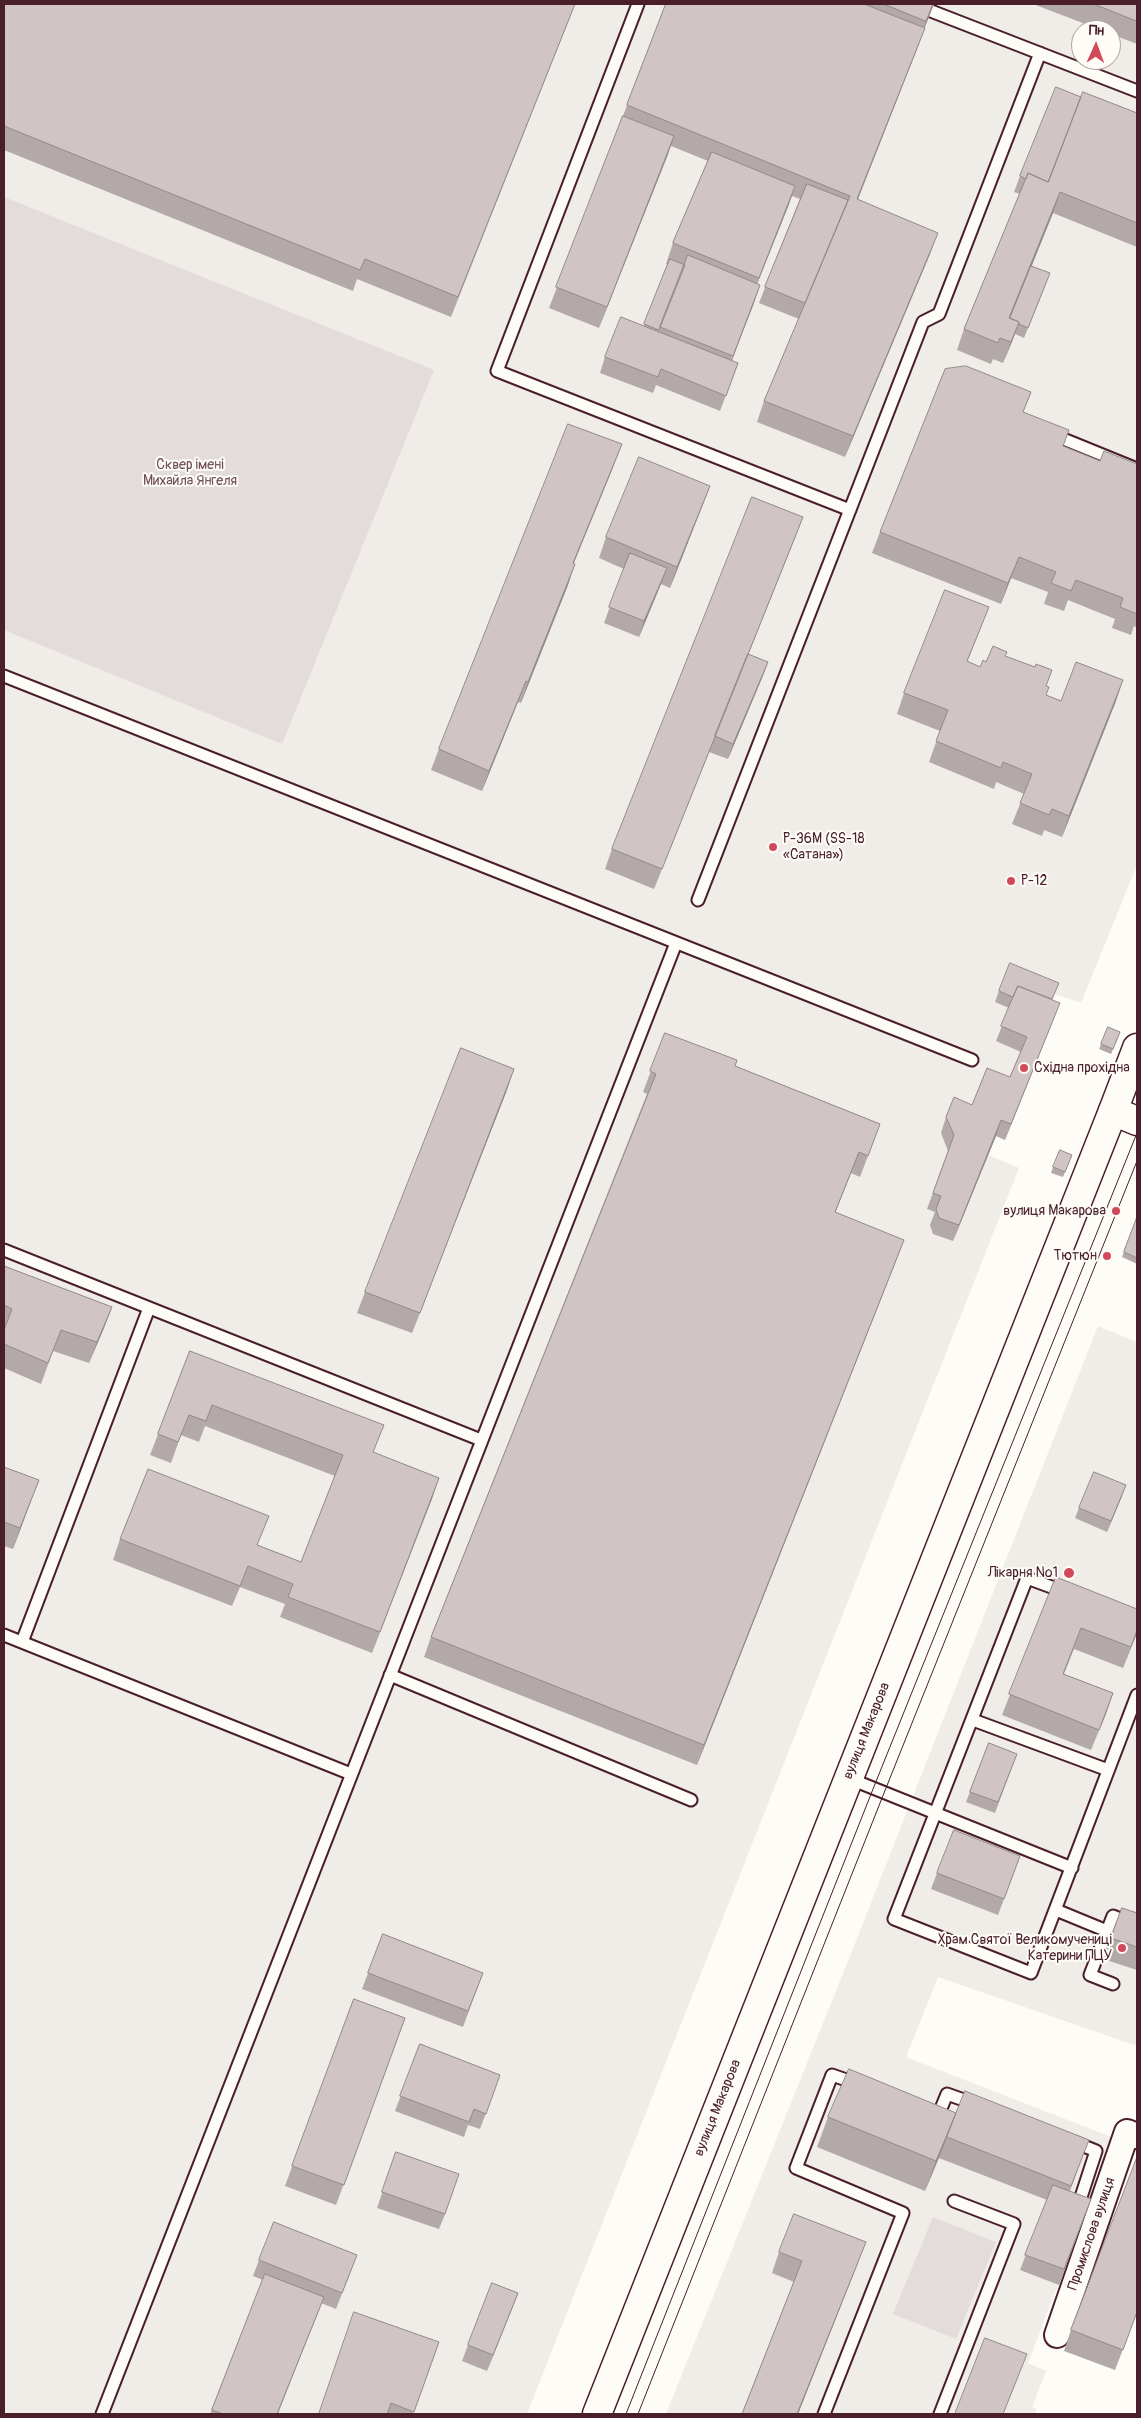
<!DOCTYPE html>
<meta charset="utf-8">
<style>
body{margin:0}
#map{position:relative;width:1141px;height:2418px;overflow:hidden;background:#fdfcf7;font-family:Pangolin,sans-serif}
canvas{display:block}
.frame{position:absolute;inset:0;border:5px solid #4a1f2b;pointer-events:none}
.north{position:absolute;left:1071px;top:20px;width:50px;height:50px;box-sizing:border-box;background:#fdfcf7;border:1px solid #b5a4a5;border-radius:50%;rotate:2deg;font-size:14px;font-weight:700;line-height:20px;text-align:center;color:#4a1f2b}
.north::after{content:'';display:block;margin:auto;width:18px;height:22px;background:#d1495b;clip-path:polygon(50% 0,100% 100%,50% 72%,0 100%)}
</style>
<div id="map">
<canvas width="1141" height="2418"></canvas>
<div class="frame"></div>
<div class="north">Пн</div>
</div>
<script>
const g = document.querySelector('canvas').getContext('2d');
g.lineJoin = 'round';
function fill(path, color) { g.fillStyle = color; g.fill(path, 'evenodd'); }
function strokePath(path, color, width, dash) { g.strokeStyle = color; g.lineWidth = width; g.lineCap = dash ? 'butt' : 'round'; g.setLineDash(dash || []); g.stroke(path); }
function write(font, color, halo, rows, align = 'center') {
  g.font = font + ' Pangolin,sans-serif'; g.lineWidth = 4; g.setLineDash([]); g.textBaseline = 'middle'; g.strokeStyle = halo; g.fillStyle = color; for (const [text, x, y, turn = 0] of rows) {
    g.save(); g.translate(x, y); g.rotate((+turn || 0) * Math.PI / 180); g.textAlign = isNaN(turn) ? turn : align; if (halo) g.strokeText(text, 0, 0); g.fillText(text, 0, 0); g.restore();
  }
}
const built = new Path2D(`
 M 4,4 L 1137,4 L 1137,865 L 1081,1003 L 1055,994 L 1005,1140 L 996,1136 L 988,1155 L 1019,1168 L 527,2414 L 4,2414 ZM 1081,30 L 1111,30 L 1111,60 L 1081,60 Z
 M 1098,1326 L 1137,1342 L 1137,2046 L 938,1977 L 906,2057 L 1114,2138 L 1028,2363 L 1046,2371 L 1032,2407 L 1037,2409 L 1035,2414 L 666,2414 L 854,1946 Z`);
const green = new Path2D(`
 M 4,197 L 434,370 L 282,744 L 4,630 Z
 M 933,2217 L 996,2242 L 956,2339 L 893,2314 Z`);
const service = new Path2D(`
 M 638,4 L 497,371 L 850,510
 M 931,11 L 1137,91
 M 1051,434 L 1137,469
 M 4,676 L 972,1060
 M 698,900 L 923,322 L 939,314 L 1040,53
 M 4,1250 L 481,1440
 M 1065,1592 L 1027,1578 L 894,1919 L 1031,1973 L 1137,1695
 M 4,1635 L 351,1774
 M 22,1642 L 149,1308
 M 390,1675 L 691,1800
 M 973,1720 L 1108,1770
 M 848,1778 L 1072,1868
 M 1056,1910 L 1107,1931
 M 1113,1984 L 1090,1975 L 1113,1916 L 1137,1926
 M 933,2114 L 938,2116 L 947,2094 L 975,2104
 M 1074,2142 L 1096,2151 L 1081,2197
 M 102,2414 L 676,943
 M 824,2414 L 903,2213 L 796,2168 L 832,2075 L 858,2084
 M 940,2414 L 1014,2224 L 954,2201`);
const minor = new Path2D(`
 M 1057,2335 L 1127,2132 L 1137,2136`);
const secondary = new Path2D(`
 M 597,2414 L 1113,1111`);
const primary = new Path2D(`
 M 1137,1048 L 1113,1111 L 1137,1121`);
const tram = new Path2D(`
 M 626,2414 L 873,1789 L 1137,1133
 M 638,2414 L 884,1793 L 1137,1161`);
const wall = new Path2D(`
 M 4,4 L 575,4 L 451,317 L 357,279 L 353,291 L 4,150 Z
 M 666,4 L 934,4 L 924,28 L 917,49 L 858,199 L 930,254 L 845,457 L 757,422 L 764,401 L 799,319 L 759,303 L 800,199 L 792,196 L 757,284 L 760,285 L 732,361 L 738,363 L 720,411 L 656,385 L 653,393 L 600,373 L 605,357 L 644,326 L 668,265 L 666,264 L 673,243 L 708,161 L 671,146 L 599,328 L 549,308 Z
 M 1033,4 L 1137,4 L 1137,44 L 1111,34 L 1111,30 L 1101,30 Z
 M 1081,97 L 1137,113 L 1137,247 L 1053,213 L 1031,266 L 1046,284 L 1024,338 L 1015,334 L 1003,363 L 993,359 L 991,364 L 957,350 L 964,329 L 1020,194 L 1014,192 L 1020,176 Z
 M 1031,392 L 1023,412 L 1063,446 L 1100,461 L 1137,464 L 1137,628 L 1134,626 L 1131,635 L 1112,628 L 1115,619 L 1068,600 L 1064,611 L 1044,604 L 1048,592 L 1011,578 L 1001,604 L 872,553 L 880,532 Z
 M 614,465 L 574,563 L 568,585 L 521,703 L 518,702 L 482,791 L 431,770 L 439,749 Z
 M 710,486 L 670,588 L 661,584 L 639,637 L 604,623 L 624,569 L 599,558 L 606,537 Z
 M 803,517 L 748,654 L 768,662 L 762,678 L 728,759 L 709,752 L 710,749 L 654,889 L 605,869 L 612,849 Z
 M 981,627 L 967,662 L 980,667 L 986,662 L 1006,656 L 1046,686 L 1046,695 L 1061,701 L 1116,701 L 1062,837 L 1044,830 L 1042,836 L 1012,824 L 1024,794 L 996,782 L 994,789 L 929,762 L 940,731 L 897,714 L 904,693 Z
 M 999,991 L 1052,999 L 1054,1018 L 1005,1140 L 996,1136 L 953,1241 L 933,1234 L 930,1225 L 935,1212 L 927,1209 L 948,1151 L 941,1133 L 946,1117 L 972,1105 L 1010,1077 L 1021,1052 L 996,1041 L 1009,1008 L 995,1002 Z
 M 1108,1027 L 1120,1032 L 1111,1054 L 1099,1049 Z
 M 665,1033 L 735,1066 L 880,1124 L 860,1177 L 851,1173 L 835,1213 L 904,1240 L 697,1765 L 424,1657 L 431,1637 L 647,1094 L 643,1092 Z
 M 507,1090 L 412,1333 L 357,1313 L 365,1292 Z
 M 1072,1155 L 1063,1177 L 1051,1173 L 1053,1167 Z
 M 1137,1217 L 1137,1264 L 1122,1257 Z
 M 4,1266 L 112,1307 L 104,1328 L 89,1363 L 53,1351 L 41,1384 L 4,1368 Z
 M 190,1351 L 374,1453 L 439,1478 L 372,1653 L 280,1617 L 285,1604 L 240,1587 L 232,1606 L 113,1560 L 120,1539 L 258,1545 L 301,1562 L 335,1476 L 205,1426 L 199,1442 L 181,1435 L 171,1463 L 150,1455 Z
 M 4,1467 L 31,1501 L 13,1549 L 4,1546 Z
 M 1122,1496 L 1107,1532 L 1075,1518 L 1079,1508 Z
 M 1056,1577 L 1137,1631 L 1123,1668 L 1074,1649 L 1064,1674 L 1113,1693 L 1091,1750 L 1002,1715 Z
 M 989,1743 L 1017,1754 L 995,1813 L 966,1802 Z
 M 1020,1856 L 998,1915 L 931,1889 L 937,1873 Z
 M 1122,1908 L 1137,1913 L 1137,1970 L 1103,1959 Z
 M 383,1934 L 483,1973 L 463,2027 L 362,1989 Z
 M 354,1999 L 405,2018 L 336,2205 L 285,2186 Z
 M 420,2044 L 500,2075 L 480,2129 L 468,2125 L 464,2137 L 395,2111 Z
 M 956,2113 L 1081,2161 L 1070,2191 L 1091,2199 L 1059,2285 L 1020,2270 L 1047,2200 L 939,2158 L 942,2151 L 925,2191 L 817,2147 L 828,2117 Z
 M 396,2152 L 445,2214 L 439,2229 L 377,2208 Z
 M 779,2252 L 858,2263 L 798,2414 L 742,2414 L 794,2282 L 772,2273 Z
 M 259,2260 L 351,2271 L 336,2309 L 321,2303 L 278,2414 L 210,2414 L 263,2280 L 253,2276 Z
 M 518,2293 L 487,2371 L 462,2361 L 468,2345 Z
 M 1137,2313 L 1115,2370 L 1064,2351 L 1071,2330 Z
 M 439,2342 L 413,2414 L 318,2414 Z`);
const shadedWall = new Path2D(`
 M 933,4 L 934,4 L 919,42 L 926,21 Z
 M 925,28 L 917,49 L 850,219 L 857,199 Z
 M 674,136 L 667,157 L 599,328 L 607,307 Z
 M 795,186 L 788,207 L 751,299 L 759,278 Z
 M 1060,192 L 1053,213 L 1010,320 L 1009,318 Z
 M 938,233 L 930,254 L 845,457 L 853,436 Z
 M 760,285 L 753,306 L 725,377 L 733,356 Z
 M 1019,322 L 1012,342 L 1003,363 L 1011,342 Z
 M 622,444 L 614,465 L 565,584 L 573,563 Z
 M 710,486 L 702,507 L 670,588 L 677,567 Z
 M 803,517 L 795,538 L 654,889 L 662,869 Z
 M 1019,557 L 1011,578 L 1001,604 L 1008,583 Z
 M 575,564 L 568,585 L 521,703 L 528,682 Z
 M 667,568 L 661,584 L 639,637 L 644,621 Z
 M 768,662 L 762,678 L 728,759 L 733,744 Z
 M 1123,680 L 1116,701 L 1062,837 L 1069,816 Z
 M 526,681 L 518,702 L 482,791 L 489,771 Z
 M 1060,1003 L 1054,1018 L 1005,1140 L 1011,1124 Z
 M 514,1069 L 507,1090 L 412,1333 L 420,1313 Z
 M 1001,1120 L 996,1136 L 953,1241 L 959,1225 Z
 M 859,1152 L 851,1173 L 827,1233 L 835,1212 Z
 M 904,1240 L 896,1261 L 697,1765 L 704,1745 Z
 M 112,1307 L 104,1328 L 89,1363 L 97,1342 Z
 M 439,1478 L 432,1499 L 372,1653 L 380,1632 Z
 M 39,1480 L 31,1501 L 13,1549 L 20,1528 Z
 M 1126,1485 L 1122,1496 L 1107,1532 L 1111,1521 Z
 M 1137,1630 L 1137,1633 L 1123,1668 Z
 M 1113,1693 L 1106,1714 L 1091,1750 L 1099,1730 Z
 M 956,2113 L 942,2150 L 925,2191 L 936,2161 Z
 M 866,2242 L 798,2414 L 797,2414 Z
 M 518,2293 L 512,2309 L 487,2371 L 493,2355 Z
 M 324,2297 L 316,2318 L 277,2414 Z`);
const building = new Path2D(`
 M 4,4 L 575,4 L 458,297 L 365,259 L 360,270 L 4,126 Z
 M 666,4 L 864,4 L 925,28 L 857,199 L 938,233 L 853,436 L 764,401 L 850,196 L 627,105 Z
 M 884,4 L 933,4 L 926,21 Z
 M 1094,4 L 1137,4 L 1137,21 Z
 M 1056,87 L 1081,97 L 1048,182 L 1028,173 L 1026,179 L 1020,176 Z
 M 1083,92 L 1137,113 L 1137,223 L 1060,192 L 1009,318 L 1019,322 L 1011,342 L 1000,338 L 998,343 L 964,329 L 1028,173 L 1048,182 Z
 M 623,116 L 674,136 L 607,307 L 556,287 Z
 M 712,152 L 795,186 L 759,278 L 673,243 Z
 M 807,184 L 848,200 L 805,303 L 765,287 Z
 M 688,255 L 760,285 L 733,356 L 660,327 Z
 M 670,259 L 685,265 L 659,330 L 644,324 Z
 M 1031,266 L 1050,273 L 1028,328 L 1019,324 L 1019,322 L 1010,318 Z
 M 621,317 L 738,363 L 726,396 L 661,369 L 658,377 L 605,357 Z
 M 966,366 L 1031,392 L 1023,412 L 1069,430 L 1063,446 L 1100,461 L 1104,451 L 1137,464 L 1137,614 L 1120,607 L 1123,598 L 1076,580 L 1071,591 L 1051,583 L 1056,572 L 1019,557 L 1008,583 L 880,532 L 945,369 Z
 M 568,424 L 622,444 L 573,563 L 575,564 L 528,682 L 526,681 L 489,771 L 439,749 Z
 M 639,457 L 710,486 L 677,567 L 606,537 Z
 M 752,497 L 803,517 L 662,869 L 612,849 Z
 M 630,553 L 667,568 L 644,621 L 609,607 Z
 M 945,590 L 989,607 L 967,661 L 980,667 L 983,660 L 986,662 L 993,646 L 1007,652 L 1005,656 L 1035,667 L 1036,664 L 1052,670 L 1046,686 L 1049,687 L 1046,695 L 1061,701 L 1076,662 L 1123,680 L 1069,816 L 1052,809 L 1049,815 L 1020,803 L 1032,774 L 1003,762 L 1001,768 L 936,741 L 948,710 L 904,693 Z
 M 748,654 L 768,662 L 733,744 L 715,736 Z
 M 1010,963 L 1059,983 L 1052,999 L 1018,986 L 1013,997 L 999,991 Z
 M 1018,986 L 1060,1003 L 1011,1124 L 1001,1120 L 959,1225 L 939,1218 L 936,1209 L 941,1196 L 933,1193 L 954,1135 L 946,1117 L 954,1097 L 972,1105 L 987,1068 L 1010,1077 L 1027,1037 L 1001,1026 Z
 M 1108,1027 L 1120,1032 L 1113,1049 L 1101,1044 Z
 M 665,1033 L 737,1060 L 735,1066 L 880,1124 L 868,1156 L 859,1152 L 835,1212 L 904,1240 L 704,1745 L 431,1637 L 656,1074 L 650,1071 Z
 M 461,1048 L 514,1069 L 420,1313 L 365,1292 Z
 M 1060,1150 L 1072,1155 L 1065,1172 L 1053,1167 Z
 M 1137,1217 L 1137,1258 L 1124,1252 Z
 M 4,1266 L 112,1307 L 97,1342 L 61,1330 L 48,1363 L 4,1344 L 4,1330 L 12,1309 L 4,1305 Z
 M 190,1351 L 384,1425 L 373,1452 L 439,1478 L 380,1632 L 288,1597 L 293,1584 L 248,1566 L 240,1586 L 120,1539 L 148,1469 L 269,1516 L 257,1545 L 301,1562 L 343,1455 L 212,1405 L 206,1421 L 189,1415 L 178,1442 L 158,1434 Z
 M 4,1467 L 39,1480 L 20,1528 L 4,1522 Z
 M 1094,1472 L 1126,1485 L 1111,1521 L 1079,1508 Z
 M 1056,1577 L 1137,1609 L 1137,1630 L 1131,1647 L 1081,1628 L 1063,1674 L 1113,1693 L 1099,1730 L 1009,1694 Z
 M 989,1743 L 1017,1754 L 998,1802 L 970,1792 Z
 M 954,1830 L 1020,1856 L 1004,1899 L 937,1873 Z
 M 1122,1908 L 1137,1913 L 1137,1947 L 1111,1938 Z
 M 383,1934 L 483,1973 L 468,2011 L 368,1973 Z
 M 354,1999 L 405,2018 L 344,2185 L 292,2166 Z
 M 420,2044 L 500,2075 L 486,2114 L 474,2109 L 469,2122 L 400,2096 Z
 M 849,2069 L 956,2113 L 936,2161 L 828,2117 Z
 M 965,2091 L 1089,2140 L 1071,2186 L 947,2137 Z
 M 396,2152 L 459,2174 L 445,2214 L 382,2192 Z
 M 1137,2157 L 1137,2312 L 1123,2350 L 1071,2330 Z
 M 1053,2185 L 1091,2199 L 1064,2269 L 1025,2255 Z
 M 794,2214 L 866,2242 L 797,2414 L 742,2414 L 802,2261 L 779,2252 Z
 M 274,2222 L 357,2255 L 342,2293 L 259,2260 Z
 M 265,2274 L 324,2297 L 277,2414 L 223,2414 L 212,2410 Z
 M 492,2283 L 518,2293 L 493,2355 L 468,2345 Z
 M 354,2312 L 439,2342 L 414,2412 L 391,2403 L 387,2414 L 319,2414 Z
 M 985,2338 L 1027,2354 L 1003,2414 L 955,2414 Z`);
const markers = [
 [773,847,5,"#d1495b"],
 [1011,881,5,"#d1495b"],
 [1024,1068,5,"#d1495b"],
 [1116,1211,5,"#d1495b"],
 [1107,1256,5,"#d1495b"],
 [1069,1573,6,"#d1495b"],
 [1122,1948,5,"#d1495b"]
];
const parkNames = [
 ["Сквер імені",190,465],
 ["Михайла Янгеля",190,481]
];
const poiNames = [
 ["Р-36М (SS-18",783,839,"left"],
 ["«Сатана»)",783,855,"left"],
 ["Р-12",1021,881,"left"],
 ["Східна прохідна",1034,1068,"left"],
 ["вулиця Макарова",1106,1211],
 ["Тютюн",1097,1256],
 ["Лікарня №1",1058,1573],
 ["Храм Святої Великомучениці",1112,1940],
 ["Катерини ПЦУ",1112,1956]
];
const streetNames = [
 ["вулиця Макарова",867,1731,-68],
 ["вулиця Макарова",718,2108,-68],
 ["Промислова вулиця",1092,2234,-71]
];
fill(built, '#f0ece8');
fill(green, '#e3dcda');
strokePath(service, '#4a1f2b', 15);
strokePath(minor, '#4a1f2b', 28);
strokePath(secondary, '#4a1f2b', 31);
strokePath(primary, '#4a1f2b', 31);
strokePath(service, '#fdfcf7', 11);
strokePath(minor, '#fdfcf7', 24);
strokePath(secondary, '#fdfcf7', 28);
strokePath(primary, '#fdfcf7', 28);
strokePath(tram, '#4a1f2b', 1);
fill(wall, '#b3a9a9');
fill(shadedWall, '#928a89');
fill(building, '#d0c5c4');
strokePath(building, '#928a89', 1);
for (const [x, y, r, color] of markers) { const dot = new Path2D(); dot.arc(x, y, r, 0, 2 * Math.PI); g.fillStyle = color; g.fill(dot); strokePath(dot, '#fdfcf7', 2); }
write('14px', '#704e57', '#fdfcf7', parkNames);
write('14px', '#4a1f2b', '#fdfcf7', poiNames, 'right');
write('14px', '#4a1f2b', '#fdfcf7', streetNames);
</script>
